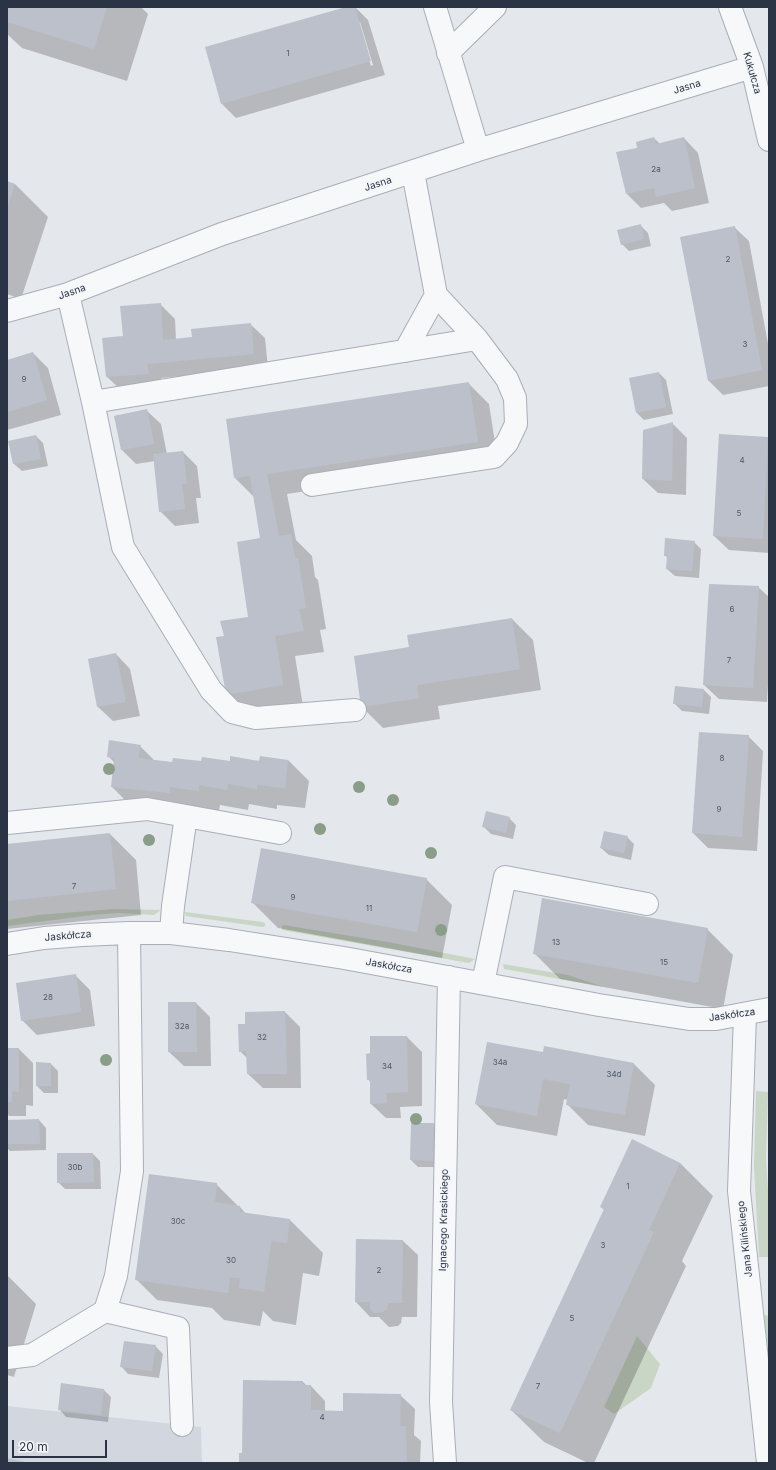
<!DOCTYPE html>
<meta charset="utf-8">
<style>
body{margin:0}
#map{position:relative;width:776px;height:1470px;overflow:hidden;background:#e4e7ec;font-family:Inter,sans-serif}
canvas{display:block}
.frame{position:absolute;inset:0;border:8px solid #2b3445;pointer-events:none}
.scale{position:absolute;left:12px;top:1440px;width:95px;height:18px;box-sizing:border-box;border:2px solid #2b3445;border-top:0;padding-left:5px;font-size:12px;line-height:14px;white-space:nowrap;color:#2b3445;-webkit-text-stroke:3px #f4f6f9;paint-order:stroke}
</style>
<div id="map">
<canvas width="776" height="1470"></canvas>
<div class="frame"></div>
<div class="scale">20 m</div>
</div>
<script>
const g = document.querySelector('canvas').getContext('2d');
g.lineJoin = 'round';
function fill(path, color) { g.fillStyle = color; g.fill(path, 'evenodd'); }
function strokePath(path, color, width, dash) { g.strokeStyle = color; g.lineWidth = width; g.lineCap = dash ? 'butt' : 'round'; g.setLineDash(dash || []); g.stroke(path); }
function write(font, color, halo, rows, align = 'center') {
  g.font = font + ' Inter,sans-serif'; g.lineWidth = 3.5; g.setLineDash([]); g.textBaseline = 'middle'; g.strokeStyle = halo; g.fillStyle = color; for (const [text, x, y, turn = 0] of rows) {
    g.save(); g.translate(x, y); g.rotate((+turn || 0) * Math.PI / 180); g.textAlign = isNaN(turn) ? turn : align; if (halo) g.strokeText(text, 0, 0); g.fillText(text, 0, 0); g.restore();
  }
}
const built = new Path2D(`
 M 7,1406 L 201,1427 L 202,1463 L 7,1463 Z`);
const green = new Path2D(`
 M 113,909 L 161,910 L 154,915 L 118,913 L 92,915 L 7,926 L 7,920 L 38,915 Z
 M 185,912 L 262,922 L 265,923 L 265,926 L 263,927 L 186,916 Z
 M 284,925 L 388,942 L 475,959 L 469,963 L 282,930 L 282,926 Z
 M 503,964 L 568,975 L 604,987 L 504,969 Z
 M 756,1091 L 768,1092 L 766,1159 L 769,1208 L 769,1257 L 759,1257 L 754,1166 Z
 M 764,1315 L 769,1316 L 769,1361 Z
 M 637,1336 L 660,1364 L 651,1388 L 614,1414 L 604,1407 Z`);
const shadow = new Path2D(`
 M 7,7 L 141,7 L 148,14 L 127,81 L 22,48 L 7,34 Z
 M 349,7 L 355,7 L 368,20 L 385,75 L 236,118 L 222,104 L 206,48 ZM 358,22 L 360,22 L 373,65 L 371,66 Z
 M 654,138 L 660,144 L 684,138 L 698,153 L 709,203 L 672,211 L 664,203 L 641,208 L 627,194 L 638,149 Z
 M 7,182 L 15,184 L 48,217 L 21,299 L 7,294 Z
 M 640,225 L 648,233 L 651,246 L 629,251 L 622,244 Z
 M 734,227 L 749,241 L 769,349 L 769,386 L 723,395 L 708,380 Z
 M 160,304 L 175,319 L 176,340 L 193,338 L 250,324 L 265,338 L 268,368 L 161,378 L 163,388 L 122,391 L 107,377 L 124,337 Z
 M 33,353 L 48,368 L 61,415 L 7,430 L 7,361 Z
 M 659,373 L 666,380 L 673,414 L 644,420 L 637,413 L 630,379 Z
 M 468,383 L 489,404 L 498,462 L 287,494 L 296,540 L 312,556 L 315,577 L 318,580 L 326,629 L 320,630 L 324,652 L 295,656 L 303,706 L 248,715 L 227,695 L 225,637 L 250,618 L 261,539 L 254,497 L 235,478 Z
 M 146,410 L 161,424 L 167,454 L 183,452 L 197,466 L 201,498 L 196,498 L 199,523 L 175,526 L 160,511 L 155,461 L 136,464 L 122,450 L 115,416 Z
 M 672,423 L 687,438 L 686,495 L 658,493 L 643,479 Z
 M 36,436 L 43,443 L 48,466 L 22,471 L 14,464 L 10,442 Z
 M 767,438 L 769,440 L 769,553 L 729,550 L 714,536 Z
 M 694,542 L 701,549 L 699,578 L 675,576 L 667,569 L 668,559 L 665,555 Z
 M 758,587 L 769,597 L 769,668 L 767,702 L 719,699 L 704,685 Z
 M 512,619 L 533,640 L 541,690 L 438,706 L 440,719 L 383,728 L 362,707 L 410,648 Z
 M 116,654 L 130,669 L 140,716 L 113,721 L 98,707 L 89,659 Z
 M 704,690 L 711,697 L 709,714 L 682,711 L 674,703 Z
 M 748,736 L 763,751 L 757,851 L 708,848 L 693,833 Z
 M 140,746 L 155,761 L 173,763 L 288,760 L 309,781 L 305,808 L 277,805 L 277,809 L 249,804 L 248,810 L 220,805 L 219,811 L 190,808 L 133,808 L 112,787 L 115,763 L 108,756 Z
 M 509,818 L 516,825 L 513,839 L 491,834 L 483,826 Z
 M 110,834 L 136,860 L 141,915 L 7,929 L 7,845 Z
 M 627,837 L 634,844 L 631,860 L 609,855 L 601,848 Z
 M 426,879 L 452,905 L 442,958 L 278,928 L 252,902 Z
 M 707,929 L 733,955 L 723,1009 L 560,979 L 534,953 Z
 M 75,975 L 90,990 L 95,1026 L 37,1035 L 22,1020 Z
 M 196,1003 L 210,1017 L 211,1066 L 184,1066 L 169,1052 Z
 M 285,1012 L 300,1027 L 301,1088 L 263,1088 L 248,1074 L 248,1059 L 240,1051 L 246,1024 L 246,1013 Z
 M 371,1037 L 407,1037 L 422,1052 L 422,1106 L 400,1107 L 401,1118 L 386,1118 L 371,1104 L 371,1083 L 368,1079 L 371,1054 Z
 M 544,1047 L 634,1064 L 655,1085 L 645,1136 L 588,1125 L 567,1104 L 568,1100 L 564,1099 L 557,1136 L 497,1125 L 476,1104 L 544,1054 Z
 M 7,1049 L 19,1049 L 33,1063 L 33,1106 L 26,1105 L 26,1116 L 9,1116 L 7,1113 Z
 M 51,1064 L 58,1071 L 58,1093 L 44,1093 L 37,1086 Z
 M 39,1120 L 46,1128 L 46,1150 L 10,1151 L 7,1148 L 7,1121 Z
 M 434,1124 L 441,1132 L 440,1167 L 418,1167 L 411,1160 Z
 M 632,1141 L 680,1163 L 713,1196 L 682,1261 L 686,1266 L 594,1463 L 588,1463 L 544,1442 L 511,1410 L 605,1211 L 601,1207 Z
 M 93,1154 L 100,1161 L 101,1189 L 65,1189 L 58,1182 Z
 M 216,1184 L 237,1205 L 237,1207 L 240,1207 L 246,1214 L 290,1220 L 323,1253 L 319,1276 L 303,1273 L 296,1325 L 273,1321 L 263,1311 L 260,1326 L 224,1320 L 212,1308 L 157,1300 L 136,1279 Z
 M 357,1240 L 403,1241 L 418,1255 L 417,1317 L 402,1317 L 401,1323 L 398,1326 L 389,1327 L 379,1317 L 370,1317 L 356,1302 Z
 M 7,1275 L 36,1304 L 14,1377 L 7,1375 Z
 M 155,1346 L 163,1354 L 159,1378 L 128,1374 L 121,1366 Z
 M 303,1382 L 307,1386 L 311,1386 L 325,1401 L 325,1412 L 344,1412 L 400,1395 L 415,1409 L 414,1435 L 421,1441 L 420,1463 L 240,1463 L 243,1454 Z
 M 61,1385 L 104,1390 L 111,1397 L 108,1422 L 66,1417 L 59,1409 Z`);
const building = new Path2D(`
 M 7,7 L 107,7 L 94,49 L 7,22 Z
 M 346,7 L 355,7 L 371,61 L 221,104 L 205,47 Z
 M 654,137 L 656,144 L 684,137 L 695,188 L 656,197 L 654,188 L 626,194 L 616,152 L 637,148 L 636,142 Z
 M 7,181 L 15,184 L 7,208 Z
 M 641,224 L 644,239 L 621,245 L 617,230 Z
 M 735,226 L 762,370 L 708,381 L 680,237 Z
 M 161,303 L 163,340 L 192,337 L 191,329 L 251,323 L 254,354 L 147,364 L 149,374 L 106,377 L 102,338 L 123,336 L 120,306 Z
 M 33,352 L 47,400 L 7,412 L 7,360 Z
 M 659,372 L 666,407 L 636,413 L 629,378 Z
 M 469,382 L 478,442 L 267,474 L 279,536 L 291,534 L 295,558 L 298,558 L 306,608 L 299,609 L 304,631 L 275,636 L 283,685 L 226,695 L 216,637 L 224,636 L 220,621 L 248,617 L 237,542 L 260,538 L 250,476 L 234,478 L 226,419 Z
 M 147,409 L 154,444 L 121,450 L 114,416 Z
 M 673,422 L 672,481 L 642,479 L 643,430 Z
 M 719,434 L 768,437 L 763,539 L 713,536 Z
 M 36,435 L 41,459 L 13,464 L 8,441 Z
 M 183,451 L 187,484 L 182,484 L 185,509 L 159,512 L 153,454 Z
 M 665,538 L 695,541 L 692,571 L 666,569 L 667,556 L 664,556 Z
 M 709,584 L 759,586 L 753,688 L 703,685 Z
 M 512,618 L 520,669 L 417,685 L 419,698 L 361,707 L 354,656 L 409,647 L 407,635 Z
 M 116,653 L 126,702 L 97,707 L 88,659 Z
 M 675,686 L 704,689 L 702,707 L 673,704 Z
 M 699,732 L 749,735 L 742,837 L 692,833 Z
 M 109,740 L 141,745 L 138,758 L 172,762 L 173,758 L 201,761 L 202,757 L 230,761 L 230,756 L 259,761 L 260,756 L 288,760 L 285,788 L 257,785 L 257,789 L 228,784 L 227,790 L 199,785 L 199,791 L 170,787 L 170,793 L 111,787 L 114,758 L 107,757 Z
 M 486,811 L 510,817 L 506,833 L 482,827 Z
 M 604,831 L 628,836 L 624,853 L 600,848 Z
 M 110,833 L 116,889 L 7,901 L 7,844 Z
 M 261,848 L 427,878 L 417,932 L 251,903 Z
 M 542,898 L 708,928 L 698,983 L 533,954 Z
 M 76,974 L 81,1012 L 21,1021 L 16,983 Z
 M 168,1002 L 196,1002 L 197,1052 L 168,1052 Z
 M 285,1011 L 287,1074 L 247,1074 L 246,1051 L 239,1052 L 238,1024 L 245,1024 L 245,1012 Z
 M 370,1036 L 407,1036 L 408,1092 L 386,1093 L 387,1103 L 370,1104 L 370,1080 L 367,1080 L 366,1054 L 370,1053 Z
 M 487,1042 L 543,1052 L 544,1046 L 634,1063 L 625,1115 L 566,1105 L 570,1084 L 543,1079 L 537,1116 L 475,1104 Z
 M 7,1048 L 19,1048 L 19,1092 L 12,1091 L 12,1102 L 7,1102 Z
 M 36,1062 L 51,1063 L 51,1086 L 36,1086 Z
 M 39,1119 L 40,1144 L 7,1144 L 7,1120 Z
 M 411,1123 L 434,1123 L 433,1161 L 410,1160 Z
 M 632,1139 L 680,1163 L 649,1230 L 654,1232 L 560,1433 L 510,1410 L 604,1209 L 600,1207 Z
 M 57,1153 L 93,1153 L 94,1182 L 57,1183 Z
 M 149,1174 L 217,1183 L 215,1202 L 240,1206 L 240,1212 L 290,1219 L 287,1243 L 271,1241 L 264,1292 L 239,1288 L 240,1278 L 235,1278 L 230,1277 L 228,1293 L 135,1280 Z
 M 356,1239 L 403,1240 L 402,1303 L 388,1303 L 387,1309 L 383,1312 L 374,1313 L 370,1309 L 370,1302 L 355,1302 Z
 M 124,1341 L 156,1345 L 152,1371 L 120,1367 Z
 M 243,1380 L 303,1381 L 303,1385 L 311,1385 L 311,1410 L 343,1411 L 343,1393 L 401,1394 L 400,1426 L 406,1426 L 407,1463 L 239,1463 L 239,1453 L 242,1453 Z
 M 61,1383 L 104,1389 L 101,1415 L 58,1410 Z
 M 7,1458 L 25,1462 L 25,1463 L 7,1463 Z`);
const minor = new Path2D(`
 M 435,7 L 478,150
 M 730,7 L 752,67 L 769,140
 M 448,53 L 495,7
 M 68,294 L 93,402 L 477,339 L 507,379 L 515,398 L 516,424 L 507,443 L 494,457 L 312,485
 M 436,295 L 477,339
 M 7,311 L 68,294 L 222,234 L 478,150 L 752,67
 M 405,351 L 436,295 L 413,172
 M 93,402 L 123,547 L 211,690 L 232,712 L 256,718 L 355,710
 M 186,816 L 280,833
 M 7,823 L 147,809 L 186,816 L 173,906 L 171,933
 M 7,944 L 44,938 L 82,935 L 129,933 L 171,933 L 229,940 L 344,958 L 599,1005 L 689,1019 L 716,1019 L 769,1009
 M 483,983 L 505,877 L 647,904
 M 745,1014 L 739,1191 L 768,1463
 M 105,1311 L 178,1328 L 182,1425
 M 7,1358 L 32,1355 L 105,1311 L 116,1276 L 132,1171 L 129,933
 M 445,1463 L 441,1402 L 449,977`);
const trees = [
 [109,769],
 [359,787],
 [393,800],
 [320,829],
 [149,840],
 [431,853],
 [441,930],
 [106,1060],
 [416,1119]
];
const numberNames = [
 ["1",288,54],
 ["2a",656,170],
 ["2",728,260],
 ["3",745,345],
 ["9",24,380],
 ["4",742,461],
 ["5",739,514],
 ["6",732,610],
 ["7",729,661],
 ["8",722,759],
 ["9",719,810],
 ["7",74,887],
 ["9",293,898],
 ["11",369,909],
 ["13",556,943],
 ["15",664,963],
 ["28",48,998],
 ["32a",182,1027],
 ["32",262,1038],
 ["34a",500,1063],
 ["34",387,1067],
 ["34d",614,1075],
 ["30b",75,1168],
 ["1",628,1187],
 ["30c",178,1222],
 ["3",603,1246],
 ["30",231,1261],
 ["2",379,1271],
 ["5",572,1319],
 ["7",538,1387],
 ["4",322,1418]
];
const streetNames = [
 ["Kukułcza",752,73,74],
 ["Jasna",687,87,-17],
 ["Jasna",378,184,-18],
 ["Jasna",72,292,-19],
 ["Jaskółcza",68,936,-5],
 ["Jaskółcza",389,966,10],
 ["Jaskółcza",732,1015,-8],
 ["Ignacego Krasickiego",444,1220,-89],
 ["Jana Kilińskiego",745,1239,-96]
];
fill(built, '#d2d6de');
fill(green, '#c9d6c5');
fill(shadow, '#0003');
fill(building, '#bbc0ca');
strokePath(minor, '#a9aeb7', 24);
strokePath(minor, '#f7f8fa', 22);
g.fillStyle = '#899d89';
for (const [x, y] of trees) { g.beginPath(); g.arc(x, y, 6, 0, 2 * Math.PI); g.fill(); }
write('8px', '#4f5766', null, numberNames);
write('10px', '#2b3445', '#f4f6f9', streetNames);
</script>
